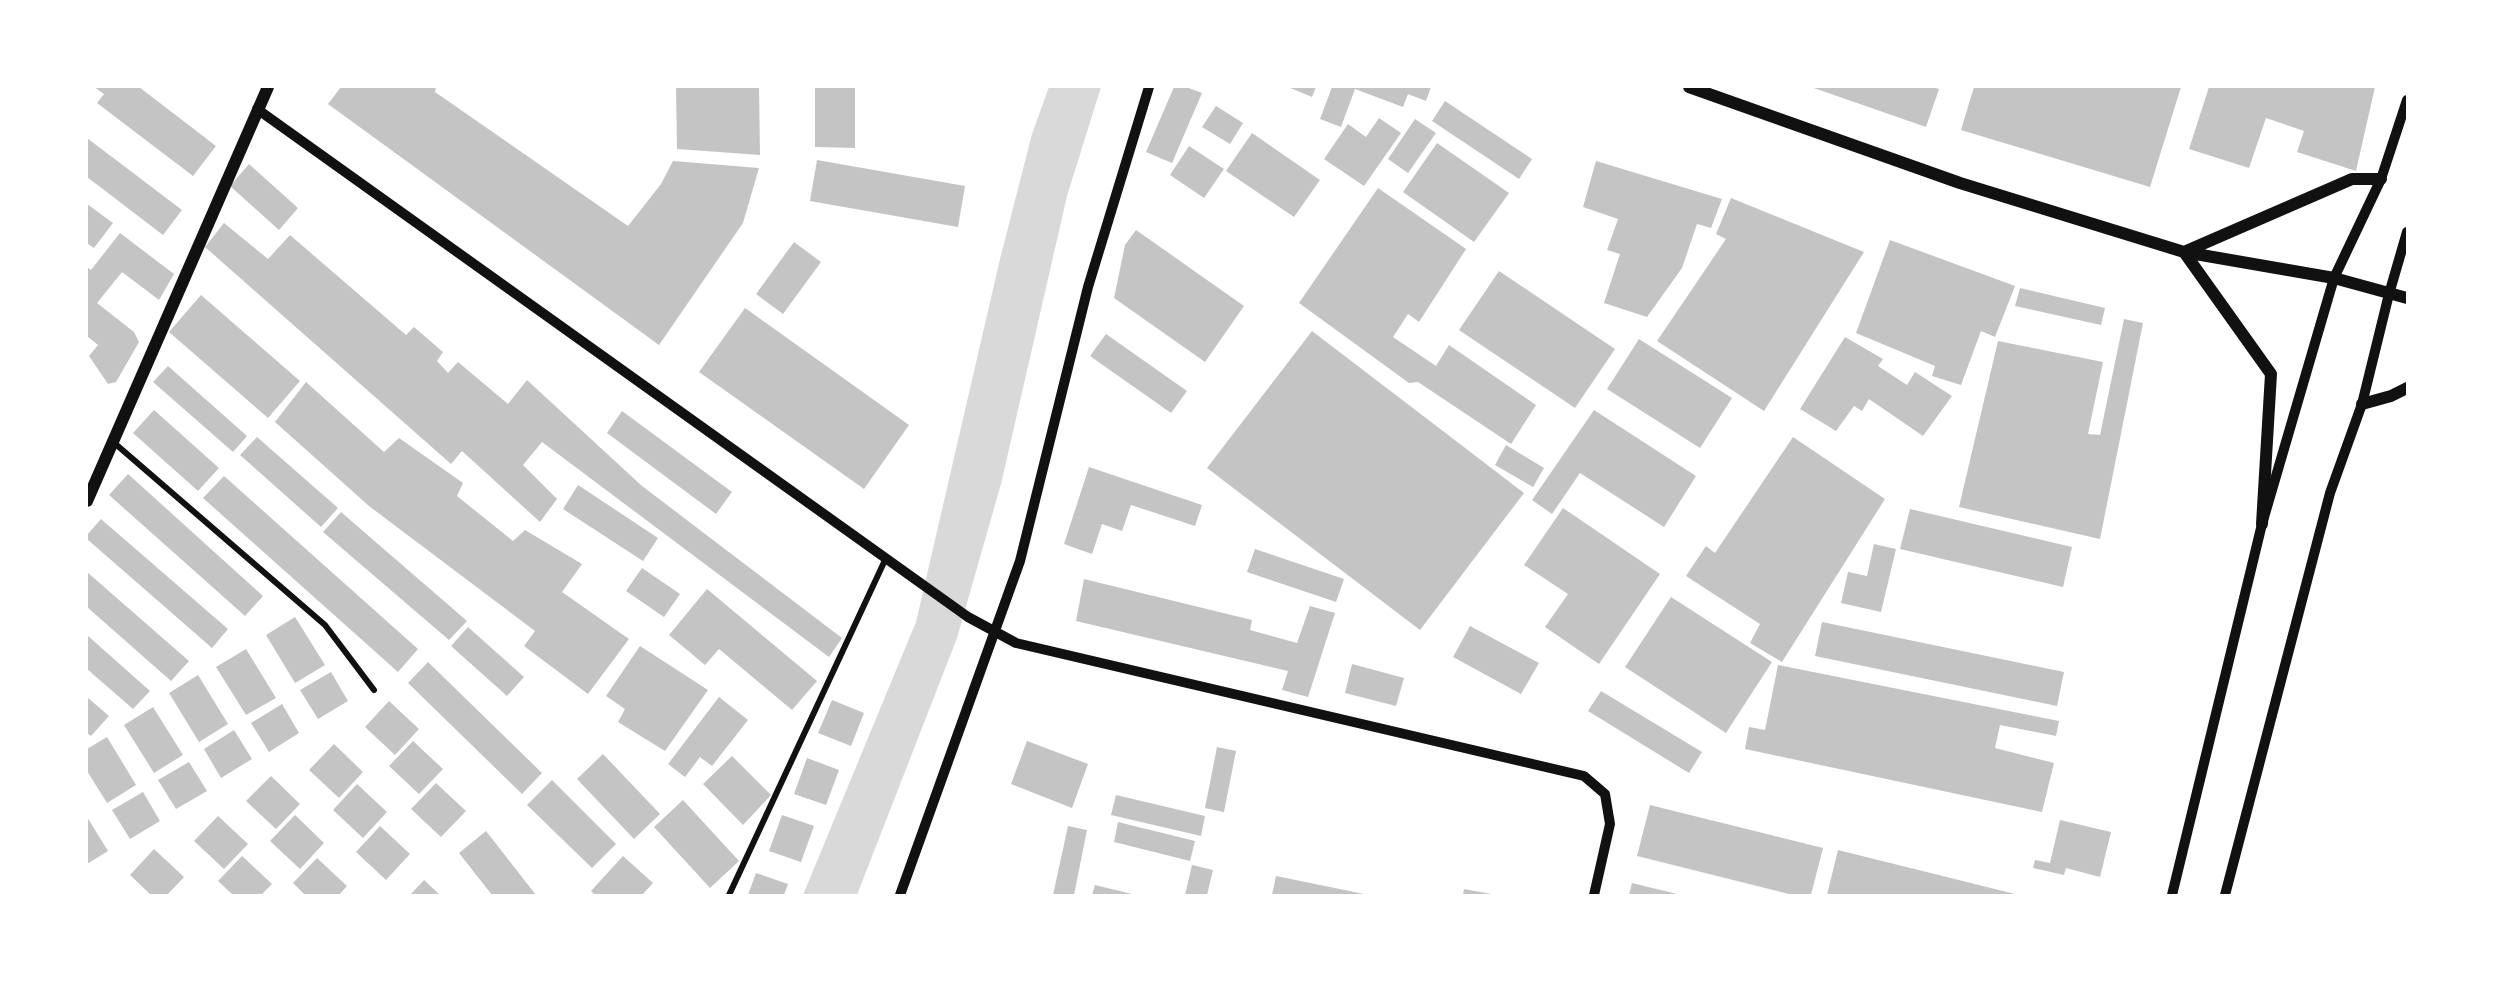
<!DOCTYPE html>
<style>
body{margin:0}
#map{position:relative;width:2494px;height:982px;overflow:hidden;background:#fff;font-family:"Alegreya Sans",sans-serif}
canvas{display:block}
.frame{position:absolute;inset:0;border:88px solid #fff;pointer-events:none}
</style>
<div id="map">
<canvas width="2494" height="982"></canvas>
<div class="frame"></div>
</div>
<script>
const g = document.querySelector('canvas').getContext('2d');
g.lineJoin = 'round';
function fill(path, color) { g.fillStyle = color; g.fill(path, 'evenodd'); }
function strokePath(path, color, width, dash) { g.strokeStyle = color; g.lineWidth = width; g.lineCap = dash ? 'butt' : 'round'; g.setLineDash(dash || []); g.stroke(path); }
const water = new Path2D(`
 M 1049,87 L 1101,87 L 1067,196 L 1001,484 L 957,638 L 857,895 L 803,895 L 916,622 L 1000,259 L 1032,134 Z`);
const building = new Path2D(`
 M 94,87 L 139,87 L 216,146 L 193,176 L 97,103 L 104,94 Z
 M 341,87 L 436,87 L 435,92 L 628,226 L 661,184 L 673,161 L 759,168 L 743,223 L 659,345 L 328,104 Z
 M 676,87 L 759,87 L 760,155 L 677,149 Z
 M 815,87 L 855,87 L 855,148 L 815,147 Z
 M 1174,87 L 1186,87 L 1202,93 L 1172,163 L 1146,152 Z
 M 1288,87 L 1316,87 L 1312,97 Z
 M 1332,87 L 1431,87 L 1426,101 L 1408,94 L 1403,107 L 1355,89 L 1341,127 L 1320,119 Z
 M 1811,87 L 1933,87 L 1939,89 L 1926,127 Z
 M 1974,87 L 2181,87 L 2150,187 L 1961,130 Z
 M 2209,87 L 2375,87 L 2356,171 L 2297,152 L 2304,131 L 2266,118 L 2249,168 L 2189,149 Z
 M 1445,101 L 1532,159 L 1519,179 L 1432,121 Z
 M 1216,106 L 1243,123 L 1230,144 L 1202,127 Z
 M 1379,118 L 1401,133 L 1364,186 L 1324,159 L 1348,124 L 1366,137 Z
 M 1415,119 L 1436,133 L 1408,173 L 1388,159 Z
 M 1252,133 L 1320,180 L 1294,217 L 1226,171 Z
 M 87,138 L 182,210 L 163,235 L 87,177 Z
 M 1437,143 L 1509,193 L 1474,242 L 1403,192 Z
 M 1189,146 L 1224,169 L 1204,198 L 1170,175 Z
 M 817,160 L 965,186 L 958,227 L 810,201 Z
 M 1596,161 L 1722,199 L 1711,228 L 1697,224 L 1682,268 L 1647,317 L 1604,303 L 1620,254 L 1607,250 L 1618,219 L 1583,207 Z
 M 249,164 L 298,208 L 279,230 L 230,186 Z
 M 1378,188 L 1466,249 L 1419,322 L 1408,314 L 1393,337 L 1436,366 L 1449,345 L 1536,405 L 1511,444 L 1418,382 L 1409,383 L 1299,303 Z
 M 1731,198 L 1864,252 L 1764,411 L 1657,341 L 1726,239 L 1716,234 Z
 M 87,204 L 113,223 L 94,248 L 87,243 Z
 M 224,223 L 268,259 L 290,235 L 406,335 L 414,327 L 443,352 L 437,361 L 448,373 L 458,362 L 508,404 L 527,380 L 642,486 L 842,638 L 829,657 L 542,442 L 523,465 L 557,499 L 540,522 L 462,451 L 451,464 L 205,247 Z
 M 1136,230 L 1244,306 L 1205,362 L 1114,298 L 1125,245 Z
 M 120,233 L 174,274 L 159,300 L 122,272 L 97,303 L 134,332 L 139,342 L 116,382 L 108,384 L 89,356 L 98,345 L 87,336 L 87,267 L 91,270 Z
 M 1890,240 L 2015,286 L 1995,337 L 1981,331 L 1961,385 L 1932,376 L 1935,366 L 1856,333 Z
 M 794,242 L 821,262 L 783,314 L 756,294 Z
 M 1499,271 L 1615,349 L 1575,408 L 1459,330 Z
 M 2020,288 L 2105,308 L 2101,325 L 2015,306 Z
 M 201,295 L 300,381 L 268,418 L 169,332 Z
 M 745,308 L 909,425 L 864,489 L 699,372 Z
 M 2124,319 L 2143,323 L 2100,539 L 1959,507 L 1998,341 L 2103,362 L 2088,434 L 2100,435 Z
 M 1312,331 L 1524,493 L 1420,630 L 1207,468 Z
 M 1106,334 L 1187,391 L 1171,413 L 1090,356 Z
 M 1845,337 L 1883,359 L 1878,366 L 1907,385 L 1915,372 L 1952,396 L 1923,436 L 1869,399 L 1862,411 L 1854,406 L 1836,431 L 1800,409 Z
 M 1639,339 L 1732,398 L 1700,448 L 1607,389 Z
 M 168,366 L 247,436 L 233,452 L 153,382 Z
 M 306,382 L 384,452 L 399,438 L 463,483 L 457,496 L 513,541 L 525,530 L 582,564 L 562,592 L 629,639 L 588,694 L 524,646 L 535,631 L 369,506 L 275,422 Z
 M 154,410 L 219,468 L 198,491 L 133,433 Z
 M 1594,410 L 1696,476 L 1664,527 L 1580,473 L 1552,514 L 1532,500 Z
 M 622,411 L 732,492 L 716,514 L 607,433 Z
 M 257,437 L 338,508 L 321,527 L 240,455 Z
 M 1793,437 L 1885,499 L 1782,662 L 1750,643 L 1760,624 L 1686,576 L 1706,546 L 1715,553 Z
 M 1506,445 L 1544,468 L 1533,487 L 1495,465 Z
 M 1089,467 L 1202,505 L 1195,526 L 1131,505 L 1122,531 L 1102,524 L 1092,554 L 1064,544 Z
 M 128,474 L 263,596 L 245,616 L 109,495 Z
 M 224,476 L 418,649 L 398,672 L 203,498 Z
 M 578,485 L 658,538 L 643,561 L 563,509 Z
 M 1563,508 L 1660,574 L 1599,664 L 1545,627 L 1568,594 L 1524,565 Z
 M 1910,509 L 2072,547 L 2063,587 L 1900,549 Z
 M 341,512 L 467,621 L 449,640 L 323,532 Z
 M 101,519 L 228,629 L 212,648 L 87,539 L 87,535 Z
 M 1874,544 L 1896,549 L 1881,612 L 1841,603 L 1848,572 L 1867,576 Z
 M 1255,549 L 1344,579 L 1336,602 L 1247,572 Z
 M 642,568 L 680,594 L 664,617 L 626,591 Z
 M 87,572 L 189,661 L 171,681 L 87,607 Z
 M 1084,579 L 1252,620 L 1250,630 L 1297,643 L 1310,606 L 1335,613 L 1308,697 L 1282,690 L 1288,671 L 1076,621 Z
 M 707,589 L 817,681 L 792,710 L 719,649 L 705,665 L 669,635 Z
 M 1671,597 L 1772,662 L 1726,733 L 1625,667 Z
 M 295,617 L 325,665 L 295,683 L 266,635 Z
 M 1822,622 L 2064,672 L 2057,706 L 1815,656 Z
 M 1470,626 L 1539,663 L 1521,694 L 1453,657 Z
 M 468,627 L 524,677 L 507,696 L 451,646 Z
 M 87,635 L 150,691 L 133,709 L 87,669 Z
 M 640,646 L 708,690 L 665,751 L 618,722 L 625,709 L 606,696 Z
 M 246,649 L 276,698 L 246,715 L 216,667 Z
 M 428,662 L 542,773 L 522,794 L 408,683 Z
 M 1352,664 L 1404,678 L 1396,706 L 1345,693 Z
 M 1778,665 L 2059,721 L 2056,736 L 2000,725 L 1995,748 L 2054,763 L 2042,812 L 1745,749 L 1749,727 L 1765,730 Z
 M 331,672 L 348,701 L 318,719 L 300,690 Z
 M 198,675 L 228,724 L 199,742 L 169,693 Z
 M 1601,691 L 1702,752 L 1689,773 L 1588,711 Z
 M 87,697 L 109,716 L 91,736 L 87,733 Z
 M 719,697 L 748,720 L 712,766 L 700,757 L 685,777 L 668,764 Z
 M 832,700 L 864,713 L 851,746 L 818,733 Z
 M 389,701 L 419,729 L 395,755 L 365,727 Z
 M 282,704 L 299,733 L 269,752 L 251,723 Z
 M 153,707 L 183,755 L 154,773 L 124,725 Z
 M 234,730 L 252,759 L 221,778 L 204,749 Z
 M 107,737 L 136,785 L 107,803 L 87,771 L 87,749 Z
 M 413,741 L 443,769 L 419,794 L 389,766 Z
 M 1027,741 L 1088,764 L 1072,808 L 1011,784 Z
 M 334,744 L 363,772 L 339,798 L 309,770 Z
 M 1217,747 L 1236,751 L 1224,812 L 1205,808 Z
 M 603,754 L 660,814 L 634,839 L 577,779 Z
 M 732,756 L 771,795 L 743,825 L 703,784 Z
 M 807,758 L 839,770 L 826,805 L 794,794 Z
 M 189,762 L 207,791 L 176,809 L 158,780 Z
 M 271,776 L 300,804 L 276,829 L 246,801 Z
 M 552,780 L 616,844 L 592,868 L 527,805 Z
 M 436,783 L 466,811 L 441,837 L 411,809 Z
 M 357,784 L 387,812 L 363,838 L 333,810 Z
 M 143,792 L 160,821 L 130,839 L 112,810 Z
 M 1116,795 L 1205,816 L 1201,836 L 1111,815 Z
 M 683,800 L 739,861 L 710,888 L 654,827 Z
 M 1650,805 L 1823,848 L 1811,895 L 1793,895 L 1637,856 Z
 M 295,815 L 324,843 L 300,869 L 270,841 Z
 M 782,815 L 814,826 L 801,862 L 769,851 Z
 M 218,816 L 248,844 L 224,869 L 194,841 Z
 M 87,817 L 108,851 L 87,864 Z
 M 2060,820 L 2111,832 L 2100,877 L 2066,868 L 2064,875 L 2033,868 L 2035,860 L 2050,863 Z
 M 1118,822 L 1195,841 L 1190,861 L 1114,842 Z
 M 380,826 L 410,854 L 386,880 L 356,852 Z
 M 1068,826 L 1087,830 L 1074,895 L 1053,895 Z
 M 486,831 L 536,895 L 492,895 L 459,853 Z
 M 154,849 L 184,877 L 167,895 L 151,895 L 130,875 Z
 M 1838,850 L 2015,894 L 2015,895 L 1827,895 Z
 M 242,856 L 272,884 L 261,895 L 233,895 L 218,881 Z
 M 623,856 L 653,883 L 642,895 L 595,895 L 591,891 Z
 M 317,858 L 347,886 L 339,895 L 305,895 L 293,883 Z
 M 1192,865 L 1213,870 L 1207,895 L 1185,895 Z
 M 756,873 L 788,884 L 784,895 L 748,895 Z
 M 1276,876 L 1364,894 L 1363,895 L 1272,895 Z
 M 424,880 L 440,895 L 410,895 Z
 M 1632,883 L 1677,894 L 1677,895 L 1629,895 Z
 M 1095,885 L 1132,894 L 1131,895 L 1092,895 Z
 M 1464,889 L 1491,894 L 1491,895 L 1463,895 Z`);
const minor = new Path2D(`
 M 112,441 L 325,625 L 374,690
 M 729,895 L 886,558`);
const tertiary = new Path2D(`
 M 257,109 L 968,617 L 1016,643 L 1584,776 L 1605,794 L 1610,824 L 1594,895
 M 900,895 L 1020,561 L 1088,287 L 1149,87
 M 2172,895 L 2262,524 L 2334,278 L 2381,179 L 2407,100
 M 2225,895 L 2330,493 L 2362,404 L 2389,294 L 2407,232`);
const secondary = new Path2D(`
 M 1689,87 L 1960,183 L 2184,252 L 2334,278 L 2407,298
 M 2362,404 L 2391,396 L 2407,388
 M 87,501 L 268,87
 M 2262,524 L 2271,374 L 2184,252 L 2352,179 L 2381,179`);
fill(water, '#d9d9d9');
fill(building, '#c4c4c4');
strokePath(minor, '#111', 6);
strokePath(tertiary, '#111', 10);
strokePath(secondary, '#111', 12);
</script>
